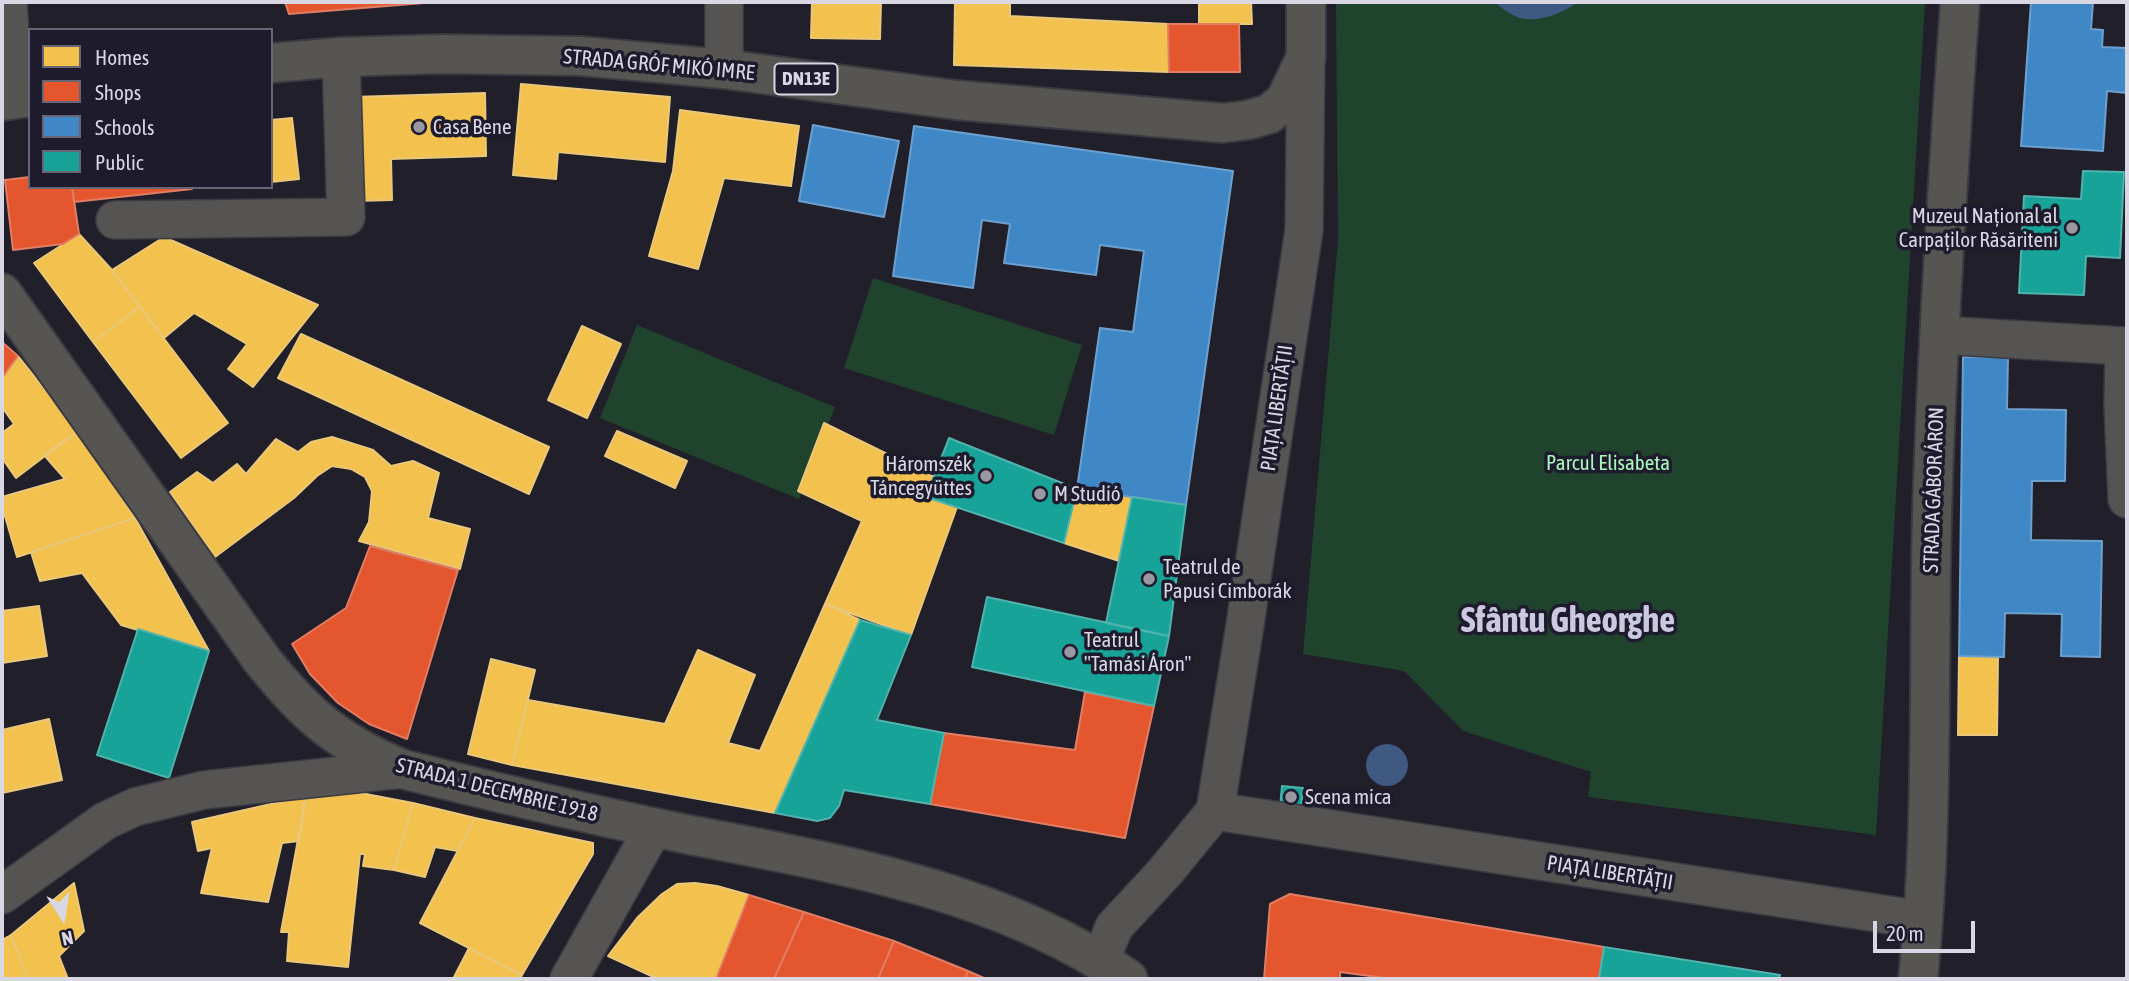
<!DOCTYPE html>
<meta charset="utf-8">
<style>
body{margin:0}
#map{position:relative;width:2129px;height:981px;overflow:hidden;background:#211f29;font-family:"Asap Condensed",sans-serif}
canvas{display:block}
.frame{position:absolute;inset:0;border:4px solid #d8d7e3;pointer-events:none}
.legend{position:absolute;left:28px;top:28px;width:245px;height:161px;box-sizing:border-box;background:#1e1b2d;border:2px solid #686676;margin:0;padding:9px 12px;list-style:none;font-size:21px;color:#d8d7e3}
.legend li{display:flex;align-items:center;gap:14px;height:35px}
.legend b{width:35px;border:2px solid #686676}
.north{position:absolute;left:28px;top:883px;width:70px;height:70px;-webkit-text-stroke:5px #1e1b2d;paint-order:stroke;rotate:168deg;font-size:19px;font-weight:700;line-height:28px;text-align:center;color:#d8d7e3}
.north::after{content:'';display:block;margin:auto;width:24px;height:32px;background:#d8d7e3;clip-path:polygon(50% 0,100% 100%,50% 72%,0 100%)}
.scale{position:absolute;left:1873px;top:921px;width:102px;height:32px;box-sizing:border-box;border:4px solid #d8d7e3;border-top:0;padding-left:9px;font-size:21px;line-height:24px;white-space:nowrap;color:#d8d7e3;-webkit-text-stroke:5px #1e1b2d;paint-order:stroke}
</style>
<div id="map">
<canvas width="2129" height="981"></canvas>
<div class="frame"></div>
<ul class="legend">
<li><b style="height:19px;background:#f2c14e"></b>Homes</li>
<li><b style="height:19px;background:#e4572e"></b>Shops</li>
<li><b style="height:19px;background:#3f88c5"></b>Schools</li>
<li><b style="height:19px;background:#17a398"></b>Public</li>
</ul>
<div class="north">N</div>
<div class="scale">20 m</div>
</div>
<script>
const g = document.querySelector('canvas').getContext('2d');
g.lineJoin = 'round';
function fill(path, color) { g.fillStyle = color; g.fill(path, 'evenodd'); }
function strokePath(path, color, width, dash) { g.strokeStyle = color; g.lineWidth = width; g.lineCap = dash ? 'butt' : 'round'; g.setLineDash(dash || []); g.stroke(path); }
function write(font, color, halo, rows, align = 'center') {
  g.font = font + ' "Asap Condensed",sans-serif'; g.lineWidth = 7; g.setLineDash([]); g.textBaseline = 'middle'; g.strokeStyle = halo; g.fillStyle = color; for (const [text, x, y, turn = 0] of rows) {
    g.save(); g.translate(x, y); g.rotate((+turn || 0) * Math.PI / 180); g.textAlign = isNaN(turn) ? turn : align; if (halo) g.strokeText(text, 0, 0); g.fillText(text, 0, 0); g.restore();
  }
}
const green = new Path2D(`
 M 1336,2 L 1925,2 L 1876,835 L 1588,797 L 1591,772 L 1463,731 L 1404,671 L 1303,654 L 1338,240 Z
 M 873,278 L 1082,345 L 1054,435 L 844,368 Z
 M 637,325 L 835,407 L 799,499 L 600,418 Z`);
const water = new Path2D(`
 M 1494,2 L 1578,2 C 1561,14 1533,26 1513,15 C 1506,12 1500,6 1494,2 Z
 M1366 765a21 21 0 1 1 42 0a21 21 0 1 1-42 0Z`);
const homes = new Path2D(`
 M 812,2 L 881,2 L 880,39 L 811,38 Z
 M 955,2 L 1010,2 L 1010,16 L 1168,24 L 1169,72 L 954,65 Z
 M 1199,2 L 1251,2 L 1252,24 L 1199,24 Z
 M 521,84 L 670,97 L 665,162 L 558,152 L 556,179 L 513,175 Z
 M 485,93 L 486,156 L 391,159 L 392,200 L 355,201 L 352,97 Z
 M 680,110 L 799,126 L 791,186 L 724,178 L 698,269 L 649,256 L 673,171 Z
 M 292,118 L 299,179 L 271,182 L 271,120 Z
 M 79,234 L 112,270 L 140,307 L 93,342 L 34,263 Z
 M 164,237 L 318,305 L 253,387 L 228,369 L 247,344 L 194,313 L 164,338 L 112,270 Z
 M 140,307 L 228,423 L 181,458 L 93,342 Z
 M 582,326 L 621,344 L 587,418 L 548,400 Z
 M 301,334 L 549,447 L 529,494 L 278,378 Z
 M 18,356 L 78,431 L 16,478 L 2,458 L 2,433 L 14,424 L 2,407 L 2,378 Z
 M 824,423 L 934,477 L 926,497 L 957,507 L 911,635 L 825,604 L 862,521 L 798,491 Z
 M 78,431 L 135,518 L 17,557 L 2,506 L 2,497 L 65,479 L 44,455 Z
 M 617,431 L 687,461 L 675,488 L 605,456 Z
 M 332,437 L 373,450 L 391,466 L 413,461 L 439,473 L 428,518 L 470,529 L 460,569 L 359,541 L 369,522 L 372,491 L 365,477 L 351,469 L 332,466 L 317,476 L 294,498 L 215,557 L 170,492 L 197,472 L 213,483 L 237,464 L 246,474 L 276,439 L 298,452 L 311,442 Z
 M 1077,489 L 1132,497 L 1119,561 L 1064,543 Z
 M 135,518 L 209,651 L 121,625 L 82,573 L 40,581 L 31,552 Z
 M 825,604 L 860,620 L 775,813 L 512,765 L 528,700 L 665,724 L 698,650 L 755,675 L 728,743 L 760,751 Z
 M 39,606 L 47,656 L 2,663 L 2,611 Z
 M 1959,656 L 1998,657 L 1997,735 L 1958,735 Z
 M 491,659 L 535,670 L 512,765 L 468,754 Z
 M 49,719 L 62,780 L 2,793 L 2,730 Z
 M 350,791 L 413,803 L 394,870 L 363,866 L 365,854 L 360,854 L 348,967 L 287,961 L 289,932 L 281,932 L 306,796 Z
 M 306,796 L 299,841 L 282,843 L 268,902 L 201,893 L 212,848 L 198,851 L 192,822 Z
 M 413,803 L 475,818 L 458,851 L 435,847 L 425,877 L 394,870 Z
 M 475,818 L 593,843 L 593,854 L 522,975 L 420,923 Z
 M 74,883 L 84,931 L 59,956 L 68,979 L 28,979 L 11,935 Z
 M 695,883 L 717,886 L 749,895 L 716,979 L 658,979 L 608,956 L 637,918 L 662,894 L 677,884 Z
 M 1440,921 L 1466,924 L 1463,945 L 1437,941 Z
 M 11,935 L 28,979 L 2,979 L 2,940 Z
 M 469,948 L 522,975 L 520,979 L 453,979 Z`);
const shops = new Path2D(`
 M 285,2 L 436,2 L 289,14 Z
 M 1168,24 L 1239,24 L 1240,72 L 1169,72 Z
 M 30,177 L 30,187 L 72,187 L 79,234 L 63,244 L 13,250 L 5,180 Z
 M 72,187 L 192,187 L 192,189 L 74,202 Z
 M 2,342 L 18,356 L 2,378 Z
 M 370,546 L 458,570 L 407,739 L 369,724 L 338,703 L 310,674 L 292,644 L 346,608 Z
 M 1085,692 L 1154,706 L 1125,838 L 930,804 L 944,733 L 1075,750 Z
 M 1290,894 L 1604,947 L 1599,979 L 1392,979 L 1340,972 L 1340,979 L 1264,979 L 1270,904 Z
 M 749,895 L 804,912 L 774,979 L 716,979 Z
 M 804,912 L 894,941 L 878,979 L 774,979 Z
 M 894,941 L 968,971 L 965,979 L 878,979 Z
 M 968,971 L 986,979 L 965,979 Z`);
const schools = new Path2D(`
 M 2031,2 L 2093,2 L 2091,29 L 2103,30 L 2102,47 L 2127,48 L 2127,93 L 2107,91 L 2103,151 L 2021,146 Z
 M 813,125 L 899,141 L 884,217 L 799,201 Z
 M 914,126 L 1233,171 L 1186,505 L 1077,489 L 1100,328 L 1133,332 L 1144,251 L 1100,245 L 1096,275 L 1004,263 L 1010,224 L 982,220 L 973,288 L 893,276 Z
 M 1963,357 L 2008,357 L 2007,409 L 2066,410 L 2065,481 L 2032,481 L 2031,540 L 2102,541 L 2100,657 L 2061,656 L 2062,614 L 2005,613 L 2004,657 L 1959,656 Z`);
const public = new Path2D(`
 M 2083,171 L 2124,172 L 2120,258 L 2086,256 L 2084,295 L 2019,293 L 2024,196 L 2081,199 Z
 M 949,438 L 1077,489 L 1064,543 L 926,497 Z
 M 1132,497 L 1186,505 L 1169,636 L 1106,623 Z
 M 987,597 L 1169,636 L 1154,706 L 972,667 Z
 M 860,620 L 911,635 L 877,720 L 944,733 L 930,804 L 844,790 L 839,806 L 830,818 L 817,821 L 775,813 Z
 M 138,629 L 209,651 L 169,778 L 97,755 Z
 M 1282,786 L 1303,788 L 1301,809 L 1280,807 Z
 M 1604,947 L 1780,975 L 1779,979 L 1599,979 Z`);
const minor = new Path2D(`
 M 8,2 L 14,100
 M 724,69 L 724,2
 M 115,220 L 346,217 L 341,57
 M 1940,335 L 2124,346 L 2123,405 L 2127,499
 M 1215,811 L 1922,920
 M 2,895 L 105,821 L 135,807 L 204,790 L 402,769
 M 1100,962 L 1114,927 L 1165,872 L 1215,811 L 1245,625 L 1304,230 L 1306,57
 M 569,979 L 654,827`);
const major = new Path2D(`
 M 271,63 L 341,57 L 441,54 L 580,56 L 724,69 L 956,100 L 1223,123 L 1248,120 L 1269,114 L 1285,101 L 1306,57 L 1306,2
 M 2,101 L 30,97
 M 2,293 L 262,660 C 306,715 337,742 402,769 C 486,790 571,810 656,828 C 817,861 989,883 1128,979
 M 1918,979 C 1934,825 1928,669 1932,514 C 1937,343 1948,172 1960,2`);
const markers = [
 [419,127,7,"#9897a2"],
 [2072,228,7,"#9897a2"],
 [986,476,7,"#9897a2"],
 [1040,494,7,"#9897a2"],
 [1149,579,7,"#9897a2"],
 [1070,652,7,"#9897a2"],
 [1291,797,7,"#9897a2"]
];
const shields = [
 [806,79,63]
];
const shieldNames = [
 ["DN13E",806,79]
];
const streetNames = [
 ["STRADA GRÓF MIKÓ IMRE",659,65,5],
 ["PIAȚA LIBERTĂȚII",1277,408,-82],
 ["STRADA GÁBOR ÁRON",1934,490,-88],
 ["STRADA 1 DECEMBRIE 1918",497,790,14],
 ["PIAȚA LIBERTĂȚII",1610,873,9]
];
const poiNames = [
 ["Casa Bene",433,127],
 ["Muzeul Național al",2058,216,"right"],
 ["Carpaților Răsăriteni",2058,240,"right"],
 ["Háromszék",972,464,"right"],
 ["Táncegyüttes",972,488,"right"],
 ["M Studió",1054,494],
 ["Teatrul de",1163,567],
 ["Papusi Cimborák",1163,591],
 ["Teatrul",1084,640],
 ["\"Tamási Áron\"",1084,664],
 ["Scena mica",1305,797]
];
const parkNames = [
 ["Parcul Elisabeta",1608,463]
];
const townNames = [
 ["Sfântu Gheorghe",1568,621]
];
fill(green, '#1f432c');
fill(water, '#3f5982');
fill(homes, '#f2c14e');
strokePath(homes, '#eac87b', 2);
fill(shops, '#e4572e');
strokePath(shops, '#e07d64', 2);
fill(schools, '#3f88c5');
strokePath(schools, '#6da0ce', 2);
fill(public, '#17a398');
strokePath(public, '#51b3ae', 2);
strokePath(minor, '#3b3a42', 40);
strokePath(major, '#3b3a42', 42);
strokePath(minor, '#555453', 37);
strokePath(major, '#575552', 38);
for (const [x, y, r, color] of markers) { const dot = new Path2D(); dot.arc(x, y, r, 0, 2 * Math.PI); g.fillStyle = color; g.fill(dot); strokePath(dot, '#1e1b2d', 2.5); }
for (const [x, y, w] of shields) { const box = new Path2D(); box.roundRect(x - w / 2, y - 15.5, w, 31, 5); g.fillStyle = '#1e1b2d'; g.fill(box); strokePath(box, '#d8d7e3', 2); }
write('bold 19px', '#d8d7e3', null, shieldNames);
write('21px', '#d8d7e3', '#1e1b2d', streetNames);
write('21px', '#d8d7e3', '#1e1b2d', poiNames, 'left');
write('21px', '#a9f6bd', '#1e1b2d', parkNames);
write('bold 35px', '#cbc9e2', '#1e1b2d', townNames);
</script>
